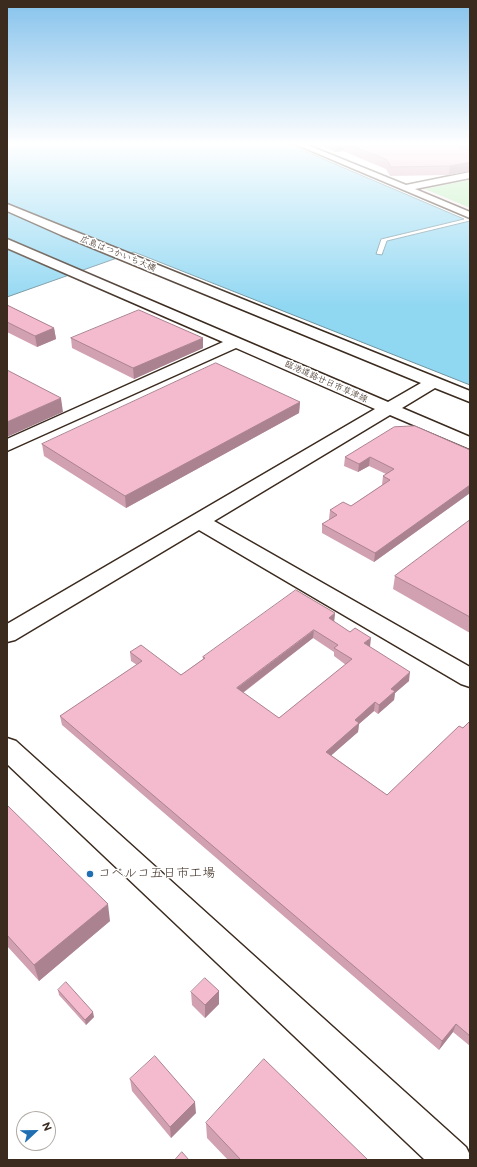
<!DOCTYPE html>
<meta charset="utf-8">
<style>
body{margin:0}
#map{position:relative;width:477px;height:1167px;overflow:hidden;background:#fff;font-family:"Balsamiq Sans",sans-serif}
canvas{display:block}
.frame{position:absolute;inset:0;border:8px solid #3b2a1e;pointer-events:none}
.north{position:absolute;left:16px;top:1111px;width:40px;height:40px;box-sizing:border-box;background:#fff;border:1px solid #b1aaa5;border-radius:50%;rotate:68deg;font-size:11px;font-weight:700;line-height:16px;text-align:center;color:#3b2a1e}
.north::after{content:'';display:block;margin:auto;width:14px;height:18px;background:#1f6fb2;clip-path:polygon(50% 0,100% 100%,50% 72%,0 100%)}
</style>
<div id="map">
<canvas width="477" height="1167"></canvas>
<div class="frame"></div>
<div class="north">N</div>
</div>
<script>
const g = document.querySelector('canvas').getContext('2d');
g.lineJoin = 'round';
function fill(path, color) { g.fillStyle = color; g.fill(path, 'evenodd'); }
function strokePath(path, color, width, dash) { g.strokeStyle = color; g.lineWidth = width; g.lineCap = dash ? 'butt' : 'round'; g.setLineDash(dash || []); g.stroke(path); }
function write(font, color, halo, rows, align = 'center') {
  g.font = font + ' "Balsamiq Sans","Klee One",sans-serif'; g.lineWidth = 3; g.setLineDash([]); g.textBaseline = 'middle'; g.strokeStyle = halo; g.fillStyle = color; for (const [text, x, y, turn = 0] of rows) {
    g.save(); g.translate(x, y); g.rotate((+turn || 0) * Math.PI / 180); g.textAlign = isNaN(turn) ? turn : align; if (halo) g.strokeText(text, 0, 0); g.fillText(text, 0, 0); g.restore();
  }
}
const built = new Path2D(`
 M 470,176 L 470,211 L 416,189 Z`);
const green = new Path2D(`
 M 470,179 L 470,208 L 425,189 L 469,180 Z`);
const water = new Path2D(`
 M 7,144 L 288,144 L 464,219 L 381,239 L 376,254 L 382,255 L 387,241 L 470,221 L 470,385 L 134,252 L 7,297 Z`);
const street = new Path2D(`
 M 295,144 L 305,144 L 406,185 L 470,172 L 470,178 L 415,189 L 470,212 L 470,218 Z`);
const secondary = new Path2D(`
 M 7,204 L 470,391 L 470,402 L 435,388 L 402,408 L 470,437 L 470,449 L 390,415 L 214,521 L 470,667 L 470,687 L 461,684 L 199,530 L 15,640 L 7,642 L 7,624 L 375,409 L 236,348 L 7,451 L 7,439 L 223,342 L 7,248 L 7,239 L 388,402 L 421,383 L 61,235 L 7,211 Z
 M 7,738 L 16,741 L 466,1147 L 470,1155 L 470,1160 L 425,1160 L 7,764 Z`);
const wall = new Path2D(`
 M 309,144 L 470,144 L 470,171 L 449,175 L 390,176 L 386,169 L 343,151 L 335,152 L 318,145 L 314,146 Z
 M 7,305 L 54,328 L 56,339 L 37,347 L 7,332 Z
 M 71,338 L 203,348 L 134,379 L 72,348 Z
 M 300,402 L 299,413 L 126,508 L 44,456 L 42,444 Z
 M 470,450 L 470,493 L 374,562 L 322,533 L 322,524 L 330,520 L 329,519 L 330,510 L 351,506 L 382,485 L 383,476 L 386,474 L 369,466 L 358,472 L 344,466 L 345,457 Z
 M 470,520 L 470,633 L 393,589 L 395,576 Z
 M 335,613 L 334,622 L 370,647 L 409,681 L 395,693 L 394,700 L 378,714 L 374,711 L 359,724 L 358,732 L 331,755 L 387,795 L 470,721 L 470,1046 L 453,1032 L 439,1050 L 62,725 L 60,716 L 137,665 L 131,661 L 130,652 L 181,675 L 203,659 L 203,657 ZM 313,638 L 334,652 L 334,656 L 346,665 L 279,718 L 243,693 Z
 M 7,805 L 110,921 L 39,981 L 7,946 Z
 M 58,990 L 94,1017 L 86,1025 L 59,995 Z
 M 191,992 L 219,1004 L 205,1018 L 192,1005 Z
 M 130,1079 L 196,1113 L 171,1138 L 132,1091 Z
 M 206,1123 L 368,1160 L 228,1160 L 207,1138 Z`);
const shadedWall = new Path2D(`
 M 314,144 L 318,144 L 318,145 L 314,146 Z
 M 336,144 L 344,144 L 343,151 L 335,152 Z
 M 470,162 L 470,171 L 449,175 L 450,166 Z
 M 54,328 L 56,339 L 37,347 L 35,336 Z
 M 203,338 L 203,348 L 134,379 L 133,368 Z
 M 61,398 L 63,412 L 7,437 L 7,422 Z
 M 300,402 L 299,413 L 126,508 L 125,496 Z
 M 370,457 L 369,466 L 358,472 L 359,464 Z
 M 470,485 L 470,493 L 374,562 L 375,553 Z
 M 335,613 L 334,622 L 329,618 Z
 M 314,630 L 313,638 L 237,697 L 237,688 Z
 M 371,638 L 370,647 L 364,643 Z
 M 410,672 L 409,681 L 395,693 L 394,700 L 378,714 L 379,705 L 391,689 Z
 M 375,702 L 374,711 L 359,724 L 358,732 L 325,761 L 326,752 L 355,720 Z
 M 108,904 L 110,921 L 39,981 L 34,965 Z
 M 219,991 L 219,1004 L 205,1018 L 205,1005 Z
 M 93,1012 L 94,1017 L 86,1025 L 85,1020 Z
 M 456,1024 L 453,1032 L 439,1050 L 442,1041 Z
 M 195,1102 L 196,1113 L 171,1138 L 170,1127 Z`);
const building = new Path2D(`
 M 347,144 L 449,144 L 470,151 L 470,162 L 450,166 L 391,167 L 387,160 Z
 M 7,305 L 54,328 L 35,336 L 7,322 Z
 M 139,310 L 203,338 L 133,368 L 71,338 Z
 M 216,363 L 300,402 L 125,496 L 42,444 Z
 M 7,370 L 61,398 L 7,422 Z
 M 415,426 L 470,450 L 470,485 L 375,553 L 322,524 L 337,515 L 330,510 L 343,502 L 351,506 L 390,480 L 383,476 L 394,469 L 370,457 L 359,464 L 345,457 L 394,427 Z
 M 470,520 L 470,617 L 395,576 Z
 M 296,590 L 335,613 L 329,618 L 350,632 L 355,628 L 371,638 L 364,643 L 410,672 L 391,689 L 395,691 L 379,705 L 375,702 L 355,720 L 359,723 L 326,752 L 387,795 L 459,726 L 463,728 L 470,721 L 470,1036 L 456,1024 L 442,1041 L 60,716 L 142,661 L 130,652 L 141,645 L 181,675 L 205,658 L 203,657 ZM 314,630 L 338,645 L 334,648 L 352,659 L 279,718 L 237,688 Z
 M 7,805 L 108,904 L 34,965 L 7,935 Z
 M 205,978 L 219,991 L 205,1005 L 191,992 Z
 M 66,982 L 93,1012 L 85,1020 L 58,990 Z
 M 155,1056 L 195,1102 L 170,1127 L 130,1079 Z
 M 264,1059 L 368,1160 L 241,1160 L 206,1123 Z
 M 182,1152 L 189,1160 L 175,1160 Z`);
const markers = [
 [90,874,4,"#1f6fb2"]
];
const farStreetnames = [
 ["広島はつかいち大橋",118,254,22],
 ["臨港道路廿日市草津線",326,382,24]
];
const nearPoinames = [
 ["コベルコ五日市工場",98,874]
];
fill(built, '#fcebf0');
fill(green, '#b2ecb1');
fill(water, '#90d7f2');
strokePath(water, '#6e929d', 1);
strokePath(street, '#3b2a1e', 3);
strokePath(secondary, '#3b2a1e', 3);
fill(street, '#fff');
fill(secondary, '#fff');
fill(wall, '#d2a1b1');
fill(shadedWall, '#ab8390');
fill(building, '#f4bbce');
strokePath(building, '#ab8390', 1);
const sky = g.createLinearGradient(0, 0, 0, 307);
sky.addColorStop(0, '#85c2ec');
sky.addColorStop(0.47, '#fff');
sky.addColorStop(1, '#ffffff00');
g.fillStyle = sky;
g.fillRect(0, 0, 477, 307);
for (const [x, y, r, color] of markers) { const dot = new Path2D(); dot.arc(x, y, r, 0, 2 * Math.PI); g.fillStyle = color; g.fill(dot); strokePath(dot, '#fff', 1.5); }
write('9px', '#3b2a1e', '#fff', farStreetnames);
write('13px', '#3b2a1e', '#fff', nearPoinames, 'left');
</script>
